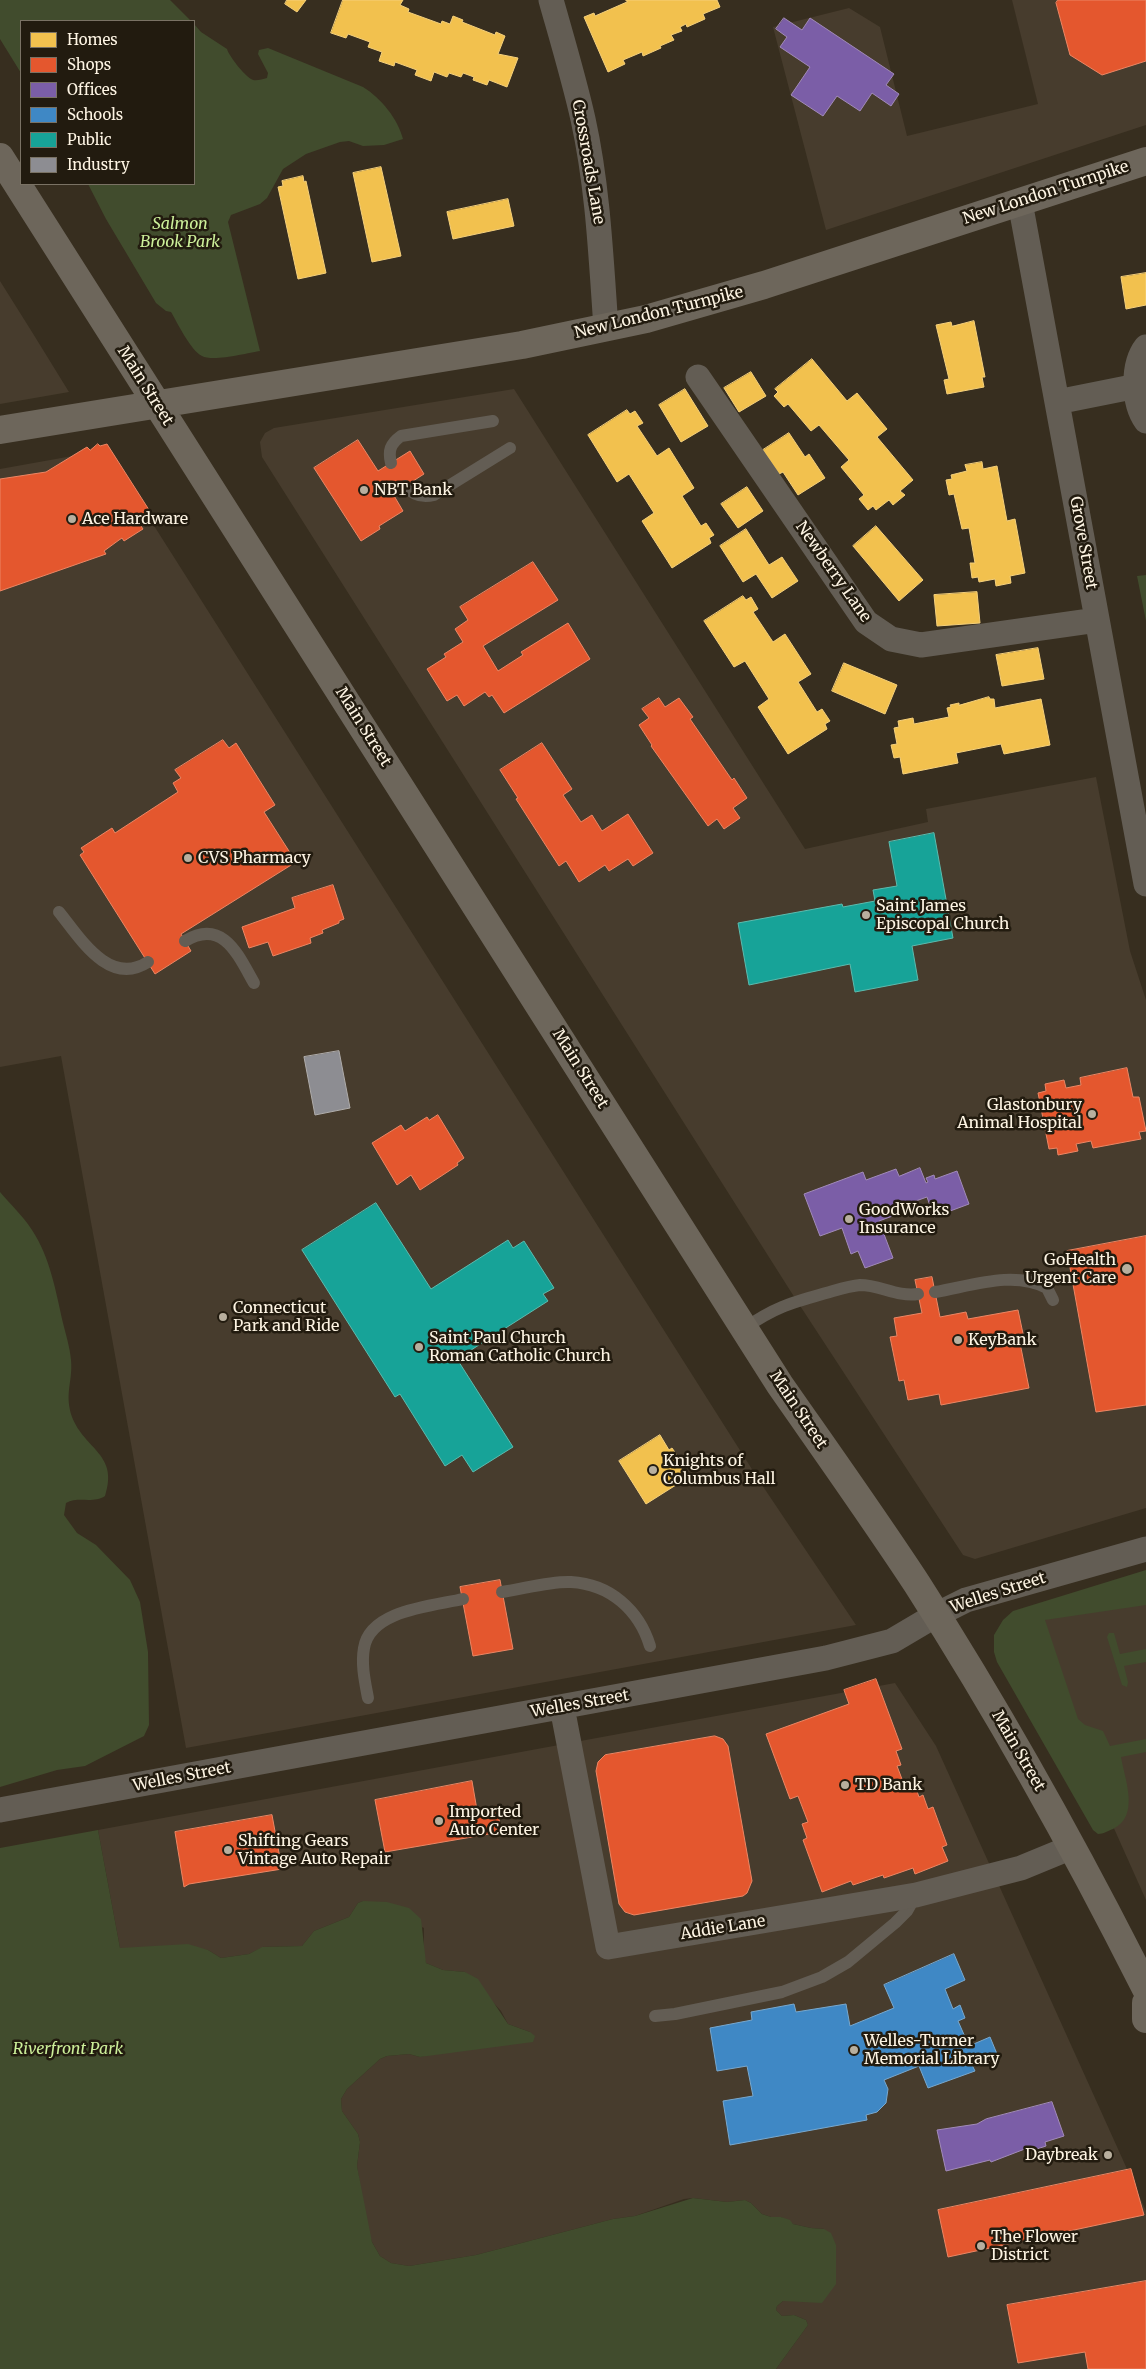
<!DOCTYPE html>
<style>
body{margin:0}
#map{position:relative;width:1146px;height:2369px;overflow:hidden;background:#372e1f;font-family:Merriweather,serif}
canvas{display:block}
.legend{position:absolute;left:20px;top:20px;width:175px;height:165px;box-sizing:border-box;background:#221b0f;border:1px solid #7a7264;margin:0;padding:6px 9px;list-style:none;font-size:15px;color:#fdf4e3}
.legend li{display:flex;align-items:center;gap:10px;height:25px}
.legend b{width:25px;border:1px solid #7a7264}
</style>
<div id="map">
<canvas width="1146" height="2369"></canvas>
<ul class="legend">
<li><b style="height:14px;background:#f2c14e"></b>Homes</li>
<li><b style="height:14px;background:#e4572e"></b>Shops</li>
<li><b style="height:14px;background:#7b5ea7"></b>Offices</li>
<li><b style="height:14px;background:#3f88c5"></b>Schools</li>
<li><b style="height:14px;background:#17a398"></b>Public</li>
<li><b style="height:14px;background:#8d8d92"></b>Industry</li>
</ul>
</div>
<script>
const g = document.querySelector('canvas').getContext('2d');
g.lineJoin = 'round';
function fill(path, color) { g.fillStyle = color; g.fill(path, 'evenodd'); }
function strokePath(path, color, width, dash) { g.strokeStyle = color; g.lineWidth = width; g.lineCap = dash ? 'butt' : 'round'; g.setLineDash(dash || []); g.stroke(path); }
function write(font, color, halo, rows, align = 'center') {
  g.font = font + ' Merriweather,serif'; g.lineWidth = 5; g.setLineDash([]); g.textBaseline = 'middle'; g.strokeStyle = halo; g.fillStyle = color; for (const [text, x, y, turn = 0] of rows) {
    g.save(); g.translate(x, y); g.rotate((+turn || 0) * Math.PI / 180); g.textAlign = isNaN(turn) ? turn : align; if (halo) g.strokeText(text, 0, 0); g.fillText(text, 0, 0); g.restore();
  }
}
const commercial = new Path2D(`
 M 1012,0 L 1146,0 L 1146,125 L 826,230 L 773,27 L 849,8 L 880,27 L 907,136 L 1038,104 Z
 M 0,281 L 32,332 L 69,392 L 0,404 Z
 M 514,389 L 805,849 L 928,822 L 926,809 L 1096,777 L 1130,951 L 1146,1000 L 1146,1508 L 975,1559 L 963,1555 L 793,1295 L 262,457 L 260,442 L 265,433 L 274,428 Z
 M 106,450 L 762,1485 L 856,1625 L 186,1748 L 61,1056 L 0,1067 L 0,469 Z
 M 1146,1590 L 1146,1900 L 1049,1683 L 1013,1629 Z
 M 895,1683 L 936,1746 L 1146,2211 L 1146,2369 L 776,2369 L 808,2325 L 806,2320 L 794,2315 L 782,2316 L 776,2310 L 777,2306 L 783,2301 L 824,2229 L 811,2228 L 793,2224 L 781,2217 L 771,2217 L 762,2214 L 751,2203 L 745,2200 L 727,2202 L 693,2198 L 684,2199 L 635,2216 L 613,2219 L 476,2255 L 409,2266 L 391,2263 L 380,2256 L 372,2242 L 366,2224 L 357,2166 L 360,2142 L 358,2134 L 342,2111 L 341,2099 L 347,2089 L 380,2059 L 387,2056 L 409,2054 L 420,2057 L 530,2032 L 508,2024 L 501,2011 L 465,1972 L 443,1970 L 426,1963 L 424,1957 L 424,1928 L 363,1901 L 358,1903 L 349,1917 L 314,1931 L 302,1946 L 263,1947 L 249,1954 L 221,1958 L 208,1950 L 120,1948 L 98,1830 Z`);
const green = new Path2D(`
 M 0,0 L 170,0 L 191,21 L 21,21 L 21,73 L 0,39 Z
 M 194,24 L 201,32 L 227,49 C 229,56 244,75 251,79 C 255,82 262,79 267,78 L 268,73 L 258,54 L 259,50 L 268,48 L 363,87 C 381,98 398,119 403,139 L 384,145 L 363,146 L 349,141 L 340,142 L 306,154 L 283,169 L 267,198 L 260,204 L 231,215 L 228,222 L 260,351 C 247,353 213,362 202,356 C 191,351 177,322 171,312 L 166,311 L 156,303 L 106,219 L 88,184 L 194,184 Z
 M 1146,575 L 1146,621 L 1137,576 Z
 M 0,1192 C 10,1204 23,1216 32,1230 C 50,1257 56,1292 63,1323 C 66,1335 70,1348 71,1360 C 73,1382 64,1393 72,1417 C 85,1450 119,1454 105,1496 C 93,1504 78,1496 66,1503 L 64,1515 L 77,1533 L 96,1545 L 130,1580 L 140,1602 L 148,1652 L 149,1725 L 144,1736 L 85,1766 L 57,1770 L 0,1787 Z
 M 1146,1570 L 1146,1605 L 1045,1620 L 1078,1719 L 1085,1725 L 1103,1731 L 1110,1746 L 1146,1739 L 1146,1752 L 1121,1757 C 1125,1780 1140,1816 1113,1829 C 1107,1831 1104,1834 1098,1834 L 1093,1830 L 997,1662 L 994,1652 L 994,1635 L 1003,1620 L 1013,1611 Z
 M 1109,1633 L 1114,1633 L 1120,1654 L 1146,1649 L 1146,1662 L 1124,1666 L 1128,1682 L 1127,1687 L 1122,1685 L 1107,1637 Z
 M 98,1830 L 120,1948 L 188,1944 L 208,1950 L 221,1958 L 249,1954 L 262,1947 L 302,1946 L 314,1931 L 349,1917 L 358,1903 L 363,1901 L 387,1902 L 409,1908 L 421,1919 L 426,1963 L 443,1970 L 465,1972 L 478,1979 L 508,2024 L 530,2032 L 535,2036 L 533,2042 L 420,2057 L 409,2054 L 387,2056 L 380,2059 L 347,2089 L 341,2099 L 342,2111 L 358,2134 L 360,2142 L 357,2166 L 372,2242 L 380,2256 L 391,2263 L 409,2266 L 476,2255 L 613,2219 L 635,2216 L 693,2198 L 727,2202 L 745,2200 L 751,2203 L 762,2214 L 771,2217 L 781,2217 L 790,2220 L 793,2224 L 811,2228 L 824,2229 L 831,2233 L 836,2245 L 836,2284 L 822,2303 L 783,2301 L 777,2306 L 776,2310 L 782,2316 L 794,2315 L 806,2320 L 808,2325 L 776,2369 L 0,2369 L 0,1848 Z`);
const homes = new Path2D(`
 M 287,0 L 306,0 L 297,12 L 285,4 Z
 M 343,0 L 403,0 L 400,5 L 409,9 L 408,12 L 441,24 L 442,21 L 450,24 L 453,16 L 463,20 L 462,22 L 495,35 L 496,32 L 505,36 L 498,54 L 518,58 L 507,87 L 489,80 L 487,85 L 473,80 L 474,77 L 463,73 L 461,77 L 449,73 L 447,77 L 434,72 L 431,81 L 415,75 L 417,70 L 395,62 L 394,66 L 379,61 L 382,52 L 368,47 L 370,42 L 348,34 L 346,38 L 331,33 Z
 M 626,0 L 717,0 L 720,7 L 703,14 L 705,19 L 687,27 L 686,24 L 680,27 L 682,31 L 671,35 L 674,40 L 660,46 L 661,48 L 643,56 L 642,52 L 623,60 L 625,64 L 608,72 L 584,17 L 594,13 L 595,16 L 627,2 Z
 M 381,167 L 401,256 L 372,262 L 353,173 Z
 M 303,176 L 304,182 L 306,181 L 326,273 L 298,279 L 278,187 L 283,186 L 282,181 Z
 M 508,199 L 514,226 L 453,239 L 447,212 Z
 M 1146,273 L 1146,305 L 1126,309 L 1121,277 Z
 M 974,321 L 985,377 L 982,377 L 984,387 L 947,394 L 944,380 L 949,379 L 936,325 L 951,322 L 952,326 Z
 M 812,359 L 847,401 L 857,393 L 887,429 L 877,437 L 913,480 L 900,491 L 905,495 L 893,505 L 889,500 L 876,510 L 873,506 L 868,510 L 859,499 L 864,495 L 841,467 L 849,460 L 819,425 L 811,431 L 788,404 L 784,407 L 774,396 L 778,392 L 775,389 Z
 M 751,372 L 766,396 L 739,412 L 724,388 Z
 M 685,389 L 708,426 L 681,442 L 659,405 Z
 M 627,410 L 630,414 L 635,411 L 643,423 L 637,426 L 657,456 L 669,448 L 694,488 L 682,496 L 701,526 L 706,523 L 714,535 L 709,538 L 711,543 L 672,568 L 642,521 L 654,513 L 629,474 L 617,482 L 588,435 Z
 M 789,433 L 805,457 L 809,454 L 825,478 L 798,495 L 783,472 L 779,474 L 763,450 Z
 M 982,462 L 983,469 L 997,466 L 1007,521 L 1015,519 L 1025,573 L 1010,576 L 1011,583 L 996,586 L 995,579 L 979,582 L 978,577 L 972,578 L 970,563 L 975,563 L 969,528 L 962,529 L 954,494 L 949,495 L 946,480 L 952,479 L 951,475 L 967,471 L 965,465 Z
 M 747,487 L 763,511 L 738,528 L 721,504 Z
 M 876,526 L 923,580 L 899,601 L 853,546 Z
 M 746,529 L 769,565 L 782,557 L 798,581 L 772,598 L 756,574 L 743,582 L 720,546 Z
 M 977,592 L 980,623 L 937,626 L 934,595 Z
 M 743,596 L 746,600 L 751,597 L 758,609 L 753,612 L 773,642 L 785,634 L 811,674 L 798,682 L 817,712 L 822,709 L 830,721 L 825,724 L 827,729 L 788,754 L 758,707 L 769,699 L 745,661 L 734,667 L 704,621 Z
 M 1038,648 L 1044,679 L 1002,686 L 996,655 Z
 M 844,663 L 897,685 L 885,714 L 832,691 Z
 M 989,697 L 990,699 L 994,699 L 995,708 L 1041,699 L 1050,745 L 1004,754 L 1001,744 L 956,753 L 958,763 L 903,774 L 900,757 L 894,758 L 891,745 L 897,744 L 894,728 L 899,727 L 898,721 L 913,718 L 914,724 L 949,717 L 947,708 L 951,707 L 950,705 L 959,703 L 959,705 Z
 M 660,1435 L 669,1450 L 672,1448 L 681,1461 L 677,1462 L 687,1478 L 646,1504 L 619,1461 Z`);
const shops = new Path2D(`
 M 1058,0 L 1146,0 L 1146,61 L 1102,75 L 1070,55 L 1056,3 Z
 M 358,440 L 378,471 L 410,451 L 424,474 L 393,494 L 403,511 L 379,526 L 380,529 L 361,541 L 314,468 Z
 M 98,444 L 100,446 L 107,444 L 151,513 L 150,516 L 139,523 L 143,529 L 124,541 L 122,538 L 119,540 L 104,551 L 106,554 L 0,591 L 0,479 L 46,472 L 87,447 L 90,450 Z
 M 533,562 L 558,600 L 483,646 L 498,671 L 523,655 L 521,652 L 568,623 L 590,659 L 504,713 L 492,695 L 489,697 L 485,692 L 464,706 L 457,695 L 447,701 L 427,669 L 446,657 L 444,654 L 463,642 L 455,629 L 468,620 L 460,607 Z
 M 659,698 L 665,707 L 679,698 L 693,717 L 690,719 L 732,780 L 734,778 L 747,798 L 733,808 L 740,818 L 724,829 L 717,819 L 708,826 L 651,746 L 652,745 L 639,725 L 649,718 L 642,709 Z
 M 223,740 L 229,748 L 236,743 L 275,805 L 264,812 L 296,862 L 181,934 L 191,951 L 155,974 L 80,855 L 84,852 L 81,848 L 112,828 L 115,833 L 178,792 L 173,783 L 181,778 L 175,770 Z
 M 542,743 L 572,789 L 563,795 L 581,822 L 592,815 L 602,831 L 628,814 L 653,853 L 633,866 L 628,859 L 609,871 L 605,865 L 579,882 L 566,861 L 559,866 L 516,799 L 518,798 L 500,770 Z
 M 333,885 L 344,919 L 339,921 L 339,923 L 322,930 L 323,933 L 310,938 L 311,943 L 273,956 L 268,942 L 249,948 L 242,927 L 295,908 L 292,898 Z
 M 1127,1068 L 1133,1097 L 1139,1097 L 1146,1131 L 1139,1132 L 1141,1139 L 1093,1148 L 1091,1141 L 1076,1144 L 1078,1151 L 1058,1155 L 1057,1148 L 1049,1149 L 1038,1093 L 1046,1091 L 1045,1084 L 1064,1080 L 1066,1088 L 1081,1085 L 1080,1078 Z
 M 438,1115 L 464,1158 L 457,1163 L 458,1165 L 420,1190 L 411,1175 L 397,1185 L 372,1143 L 401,1125 L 405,1131 L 427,1117 L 429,1120 Z
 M 1146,1236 L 1146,1405 L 1096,1412 L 1067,1251 Z
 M 932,1277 L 940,1317 L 966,1312 L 968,1319 L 1018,1310 L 1025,1343 L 1020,1343 L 1029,1388 L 941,1405 L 939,1394 L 908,1400 L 904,1380 L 899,1381 L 890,1337 L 897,1336 L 894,1318 L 922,1313 L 915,1280 Z
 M 500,1580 L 513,1649 L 473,1656 L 460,1587 Z
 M 876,1679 L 902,1749 L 896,1751 L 901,1765 L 897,1766 L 905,1787 L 914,1783 L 919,1797 L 923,1795 L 928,1809 L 933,1807 L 947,1845 L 942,1847 L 948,1861 L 915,1874 L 913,1868 L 884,1878 L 883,1875 L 853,1885 L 851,1881 L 822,1892 L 803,1840 L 807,1838 L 802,1824 L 808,1822 L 798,1796 L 790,1799 L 766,1734 L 849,1704 L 844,1690 Z
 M 715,1736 L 723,1739 L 728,1746 L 752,1881 L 747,1893 L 743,1896 L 634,1915 L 625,1912 L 619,1904 L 596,1771 L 598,1762 L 605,1755 Z
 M 472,1781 L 477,1810 L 497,1806 L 501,1832 L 385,1852 L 375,1800 Z
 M 272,1815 L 282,1869 L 189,1884 L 184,1887 L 175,1832 Z
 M 1131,2169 L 1144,2215 L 948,2257 L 938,2210 Z
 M 1146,2281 L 1146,2369 L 1088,2369 L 1085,2352 L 1018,2363 L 1007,2305 Z`);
const offices = new Path2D(`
 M 784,18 L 802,30 L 810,18 L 894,74 L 886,85 L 899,94 L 891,106 L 872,93 L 860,111 L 837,96 L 823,116 L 791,95 L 810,67 L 780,47 L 787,37 L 776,29 Z
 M 920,1168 L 926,1183 L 928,1182 L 926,1178 L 934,1175 L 935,1179 L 957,1171 L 969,1204 L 934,1217 L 927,1197 L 896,1208 L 898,1214 L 879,1221 L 893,1258 L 865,1268 L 858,1251 L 851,1254 L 842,1228 L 820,1236 L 804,1194 L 863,1172 L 866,1180 L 896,1169 L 899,1176 Z
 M 1052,2102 L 1064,2136 L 1045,2142 L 1046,2146 L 1031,2151 L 1030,2147 L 991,2162 L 990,2160 L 946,2171 L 937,2130 L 977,2124 L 986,2119 Z`);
const schools = new Path2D(`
 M 954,1954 L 965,1980 L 945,1989 L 953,2009 L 960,2005 L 965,2018 L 958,2021 L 969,2046 L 990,2037 L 997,2054 L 972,2065 L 975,2071 L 928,2088 L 919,2066 L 884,2080 L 888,2089 L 886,2103 L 877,2112 L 866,2115 L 867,2120 L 730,2145 L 723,2101 L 753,2096 L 747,2066 L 717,2071 L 710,2028 L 752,2020 L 751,2012 L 794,2004 L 796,2012 L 846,2004 L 850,2026 L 894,2008 L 884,1985 Z`);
const public = new Path2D(`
 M 934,833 L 953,938 L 912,946 L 918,980 L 855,992 L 850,964 L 749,985 L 738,923 L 842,904 L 843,907 L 875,901 L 873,890 L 897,886 L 889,842 Z
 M 376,1203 L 431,1289 L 508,1240 L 513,1248 L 524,1241 L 554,1288 L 543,1294 L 548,1301 L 457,1359 L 513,1447 L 473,1472 L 462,1455 L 445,1466 L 400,1394 L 395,1397 L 302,1250 Z`);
const industry = new Path2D(`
 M 339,1051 L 350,1108 L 315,1115 L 304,1057 Z`);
const lane = new Path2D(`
 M 391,463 C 388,451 390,444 401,436 L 493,421
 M 405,486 C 413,495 422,498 434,495 L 510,448
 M 59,912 C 80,938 109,987 148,962
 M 185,941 C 223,918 238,955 254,983
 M 935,1292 C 971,1286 1014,1270 1047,1288 L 1053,1300
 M 745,1328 C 775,1307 791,1303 826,1293 C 837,1290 849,1286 860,1285 C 880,1285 897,1297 918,1294
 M 502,1592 C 524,1589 549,1581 571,1582 C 610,1584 639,1610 650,1646
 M 368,1698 C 365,1682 361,1665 364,1648 C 370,1610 432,1606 463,1599
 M 655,2016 L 675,2014 L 782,1992 L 822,1977 L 848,1962 L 895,1923 L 907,1911 L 916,1895`);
const street = new Path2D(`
 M 551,0 C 562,39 574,79 583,119 C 598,187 601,258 606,328
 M 1020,202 L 1146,884
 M 1146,347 C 1132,365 1133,403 1146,421
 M 698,377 L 866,622 L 891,639 L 921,645 L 1097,620
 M 1057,402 L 1137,386
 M 562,1707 L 608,1947 L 916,1895 L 1021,1868 L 1072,1847
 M 0,1810 L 826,1658 L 892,1641 L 936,1615 L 966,1600 L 1146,1549`);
const secondary = new Path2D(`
 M 0,157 L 780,1385 C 826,1451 873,1517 917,1584 C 1001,1715 1076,1850 1146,1989
 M 0,430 L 522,345 L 646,319 L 764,285 L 1146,161
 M 1146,2003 L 1146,2019`);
const markers = [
 [364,490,5,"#b8af9e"],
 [72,519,5,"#b8af9e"],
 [188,858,5,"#b8af9e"],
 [866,915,5,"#b8af9e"],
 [1092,1114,5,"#b8af9e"],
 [849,1219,5,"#b8af9e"],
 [1127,1269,6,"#b8af9e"],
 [223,1317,5,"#b8af9e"],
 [958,1340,5,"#b8af9e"],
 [419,1347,5,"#b8af9e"],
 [653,1470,5,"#b8af9e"],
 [845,1785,5,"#b8af9e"],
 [439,1821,5,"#b8af9e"],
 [228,1850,5,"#b8af9e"],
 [854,2050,5,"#b8af9e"],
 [1108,2155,5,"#b8af9e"],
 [981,2246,5,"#b8af9e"]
];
const streetNames = [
 ["Crossroads Lane",588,162,80],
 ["New London Turnpike",1046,193,-18],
 ["New London Turnpike",659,313,-14],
 ["Main Street",145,386,58],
 ["Grove Street",1083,543,80],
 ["Newberry Lane",833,572,55],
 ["Main Street",363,727,58],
 ["Main Street",580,1069,58],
 ["Main Street",798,1410,56],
 ["Welles Street",998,1593,-18],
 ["Welles Street",580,1704,-10],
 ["Main Street",1018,1751,60],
 ["Welles Street",182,1777,-11],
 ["Addie Lane",723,1928,-9]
];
const parkNames = [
 ["Salmon",180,224],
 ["Brook Park",180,242],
 ["Riverfront Park",68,2049]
];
const poiNames = [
 ["NBT Bank",374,490],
 ["Ace Hardware",82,519],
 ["CVS Pharmacy",198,858],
 ["Saint James",876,906],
 ["Episcopal Church",876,924],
 ["Glastonbury",1082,1105,"right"],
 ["Animal Hospital",1082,1123,"right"],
 ["GoodWorks",859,1210],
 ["Insurance",859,1228],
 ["GoHealth",1116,1260,"right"],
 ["Urgent Care",1116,1278,"right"],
 ["Connecticut",233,1308],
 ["Park and Ride",233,1326],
 ["Saint Paul Church",429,1338],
 ["Roman Catholic Church",429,1356],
 ["KeyBank",968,1340],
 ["Knights of",663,1461],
 ["Columbus Hall",663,1479],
 ["TD Bank",855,1785],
 ["Imported",449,1812],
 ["Auto Center",449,1830],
 ["Shifting Gears",238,1841],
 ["Vintage Auto Repair",238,1859],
 ["Welles-Turner",864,2041],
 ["Memorial Library",864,2059],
 ["Daybreak",1098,2155,"right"],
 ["The Flower",991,2237],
 ["District",991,2255]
];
fill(commercial, '#473c2d');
fill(green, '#414c2d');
fill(homes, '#f2c14e');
strokePath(homes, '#f5d07b', 1);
fill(shops, '#e4572e');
strokePath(shops, '#ec8664', 1);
fill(offices, '#7b5ea7');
strokePath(offices, '#a28bb9', 1);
fill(schools, '#3f88c5');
strokePath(schools, '#78a8ce', 1);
fill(public, '#17a398');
strokePath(public, '#5cbbae', 1);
fill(industry, '#8d8d92');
strokePath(industry, '#afacaa', 1);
strokePath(lane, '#635d54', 12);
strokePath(street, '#635d54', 25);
strokePath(secondary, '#6d665b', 28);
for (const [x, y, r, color] of markers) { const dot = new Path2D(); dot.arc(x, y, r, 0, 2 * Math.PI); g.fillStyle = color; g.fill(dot); strokePath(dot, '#221b0f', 2); }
write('16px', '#fdf4e3', '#221b0f', streetNames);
write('italic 16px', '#cdf09a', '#221b0f', parkNames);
write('16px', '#fdf4e3', '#221b0f', poiNames, 'left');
</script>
